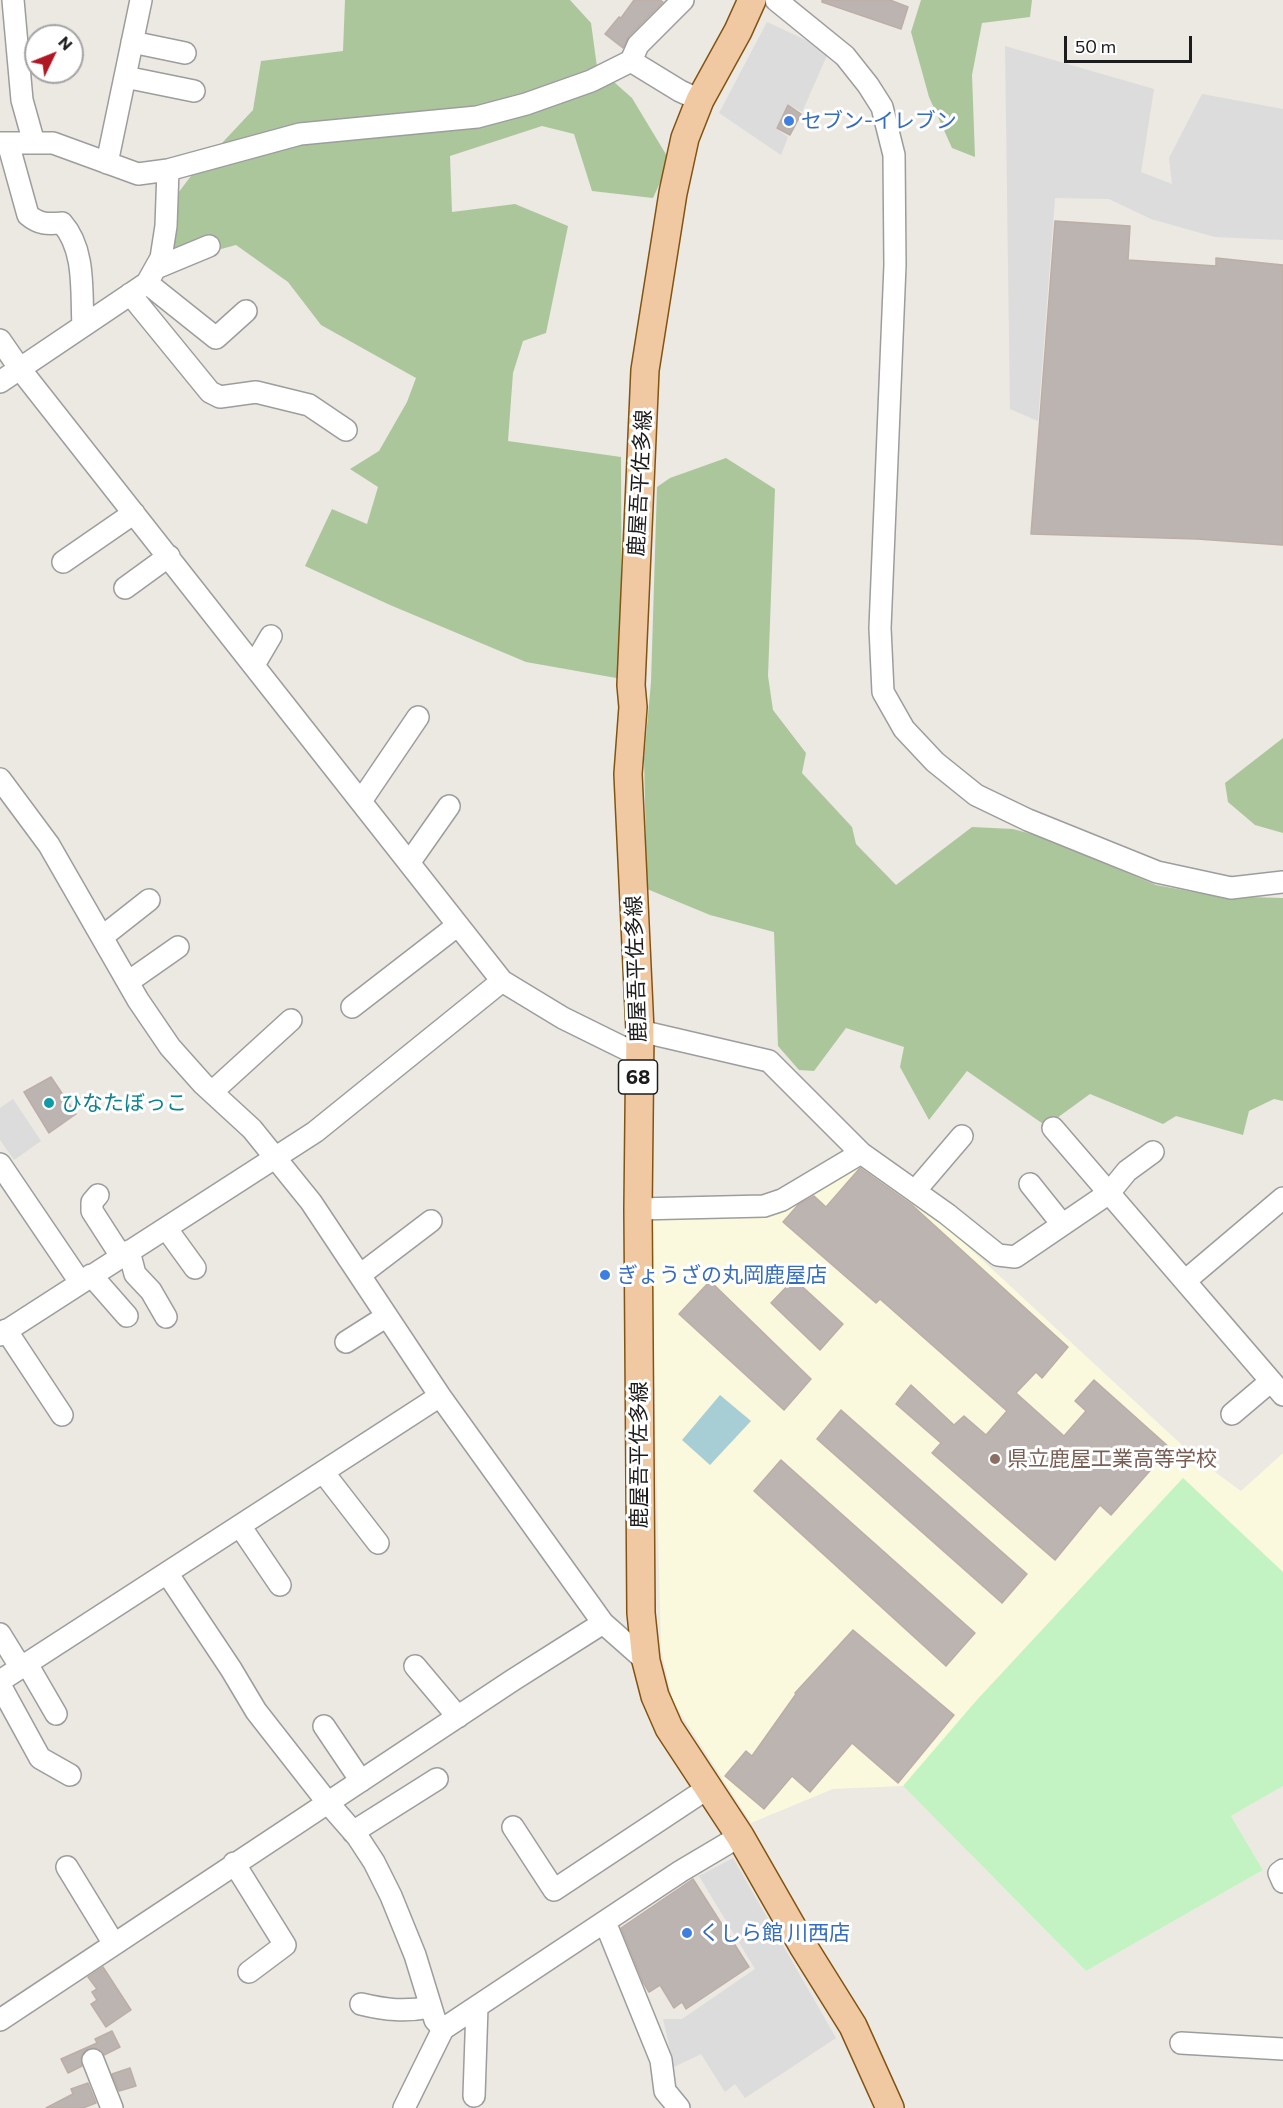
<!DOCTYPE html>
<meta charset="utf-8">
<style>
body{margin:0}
#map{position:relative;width:1283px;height:2108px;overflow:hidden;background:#ece8e2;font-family:Commissioner,sans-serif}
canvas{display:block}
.north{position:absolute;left:24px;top:24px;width:60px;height:60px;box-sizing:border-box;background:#fff;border:2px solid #a4a4a4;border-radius:50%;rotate:47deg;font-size:16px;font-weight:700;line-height:24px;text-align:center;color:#1c1c1c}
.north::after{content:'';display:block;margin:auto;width:21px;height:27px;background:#b01723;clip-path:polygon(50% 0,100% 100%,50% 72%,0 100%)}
.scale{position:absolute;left:1064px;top:36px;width:128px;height:27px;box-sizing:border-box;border:3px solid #1c1c1c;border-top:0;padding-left:8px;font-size:18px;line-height:21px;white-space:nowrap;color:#1c1c1c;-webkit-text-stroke:4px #fff;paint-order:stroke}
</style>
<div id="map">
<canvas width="1283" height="2108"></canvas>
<div class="north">N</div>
<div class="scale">50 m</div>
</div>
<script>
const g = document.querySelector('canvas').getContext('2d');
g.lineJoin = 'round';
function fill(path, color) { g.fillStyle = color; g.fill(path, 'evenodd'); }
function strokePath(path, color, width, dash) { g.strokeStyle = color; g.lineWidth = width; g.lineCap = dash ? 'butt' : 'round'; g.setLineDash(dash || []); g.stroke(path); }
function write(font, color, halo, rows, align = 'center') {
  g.font = font + ' Commissioner,"Noto Sans JP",sans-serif'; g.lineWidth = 6; g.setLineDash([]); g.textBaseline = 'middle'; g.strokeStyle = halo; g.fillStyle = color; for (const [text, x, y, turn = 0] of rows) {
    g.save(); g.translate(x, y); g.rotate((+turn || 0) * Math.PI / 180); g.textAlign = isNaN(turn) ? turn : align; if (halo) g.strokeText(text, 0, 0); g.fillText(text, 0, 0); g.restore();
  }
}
const education = new Path2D(`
 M 869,1155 L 1196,1458 L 1241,1491 L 1283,1453 L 1283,1786 L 1231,1816 L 1263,1870 L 1086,1971 L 903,1786 L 833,1789 L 751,1823 L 673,1702 L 661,1650 L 650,1216 L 740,1217 L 798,1205 Z`);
const forest = new Path2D(`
 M 345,0 L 570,0 L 591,23 L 597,67 L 632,98 L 670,161 L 653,198 L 592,191 L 574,134 L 542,126 L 450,156 L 452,212 L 515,204 L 568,226 L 546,333 L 523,341 L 513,373 L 508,441 L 621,457 L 622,679 L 526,662 L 390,605 L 305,566 L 332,509 L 367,524 L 378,487 L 350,469 L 379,451 L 407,402 L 416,378 L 321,325 L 288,282 L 236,245 L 173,262 L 175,197 L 191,176 L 253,110 L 261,61 L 343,51 Z
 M 921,0 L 1032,0 L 1030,17 L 982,23 L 972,75 L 975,157 L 952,148 L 929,97 L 911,32 Z
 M 726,458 L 775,489 L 768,676 L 773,710 L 806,753 L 802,773 L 852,827 L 856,844 L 896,885 L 972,827 L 1013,829 L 1043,837 L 1156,885 L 1216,896 L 1283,898 L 1283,1101 L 1274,1099 L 1249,1111 L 1243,1135 L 1176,1116 L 1163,1124 L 1090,1094 L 1046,1126 L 967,1071 L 929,1120 L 900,1067 L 904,1047 L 846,1028 L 814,1071 L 799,1070 L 778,1046 L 774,932 L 710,915 L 647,889 L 644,759 L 651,682 L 657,487 L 670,478 Z
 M 1283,738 L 1283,833 L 1255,825 L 1228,802 L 1225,783 Z`);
const park = new Path2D(`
 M 1183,1478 L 1283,1572 L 1283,1786 L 1231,1816 L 1263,1870 L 1086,1971 L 903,1786 L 976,1701 Z`);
const parking = new Path2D(`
 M 767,22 L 829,51 L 802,112 L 788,104 L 776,128 L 788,137 L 781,155 L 719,113 Z
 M 1005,46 L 1154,89 L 1141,172 L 1172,184 L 1169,158 L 1202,94 L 1283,109 L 1283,240 L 1215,237 L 1151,219 L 1109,199 L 1055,198 L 1038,421 L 1010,409 Z
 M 13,1099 L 41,1141 L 14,1160 L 0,1140 L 0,1108 Z
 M 733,1858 L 836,2038 L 745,2098 L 735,2084 L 725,2092 L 701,2054 L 674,2067 L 663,2019 L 682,2019 L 755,1969 L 699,1876 Z`);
const water = new Path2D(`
 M 720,1395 L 751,1421 L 710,1465 L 682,1440 Z`);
const building = new Path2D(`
 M 634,0 L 660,0 L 663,2 L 629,36 L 623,48 L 605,34 L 619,17 L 621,18 Z
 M 822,0 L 890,0 L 908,7 L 901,29 L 822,2 Z
 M 788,105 L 801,114 L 790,135 L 777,128 Z
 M 1055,221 L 1130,226 L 1128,260 L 1216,266 L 1216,258 L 1283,265 L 1283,545 L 1197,539 L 1031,534 Z
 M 51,1077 L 76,1114 L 49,1133 L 24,1092 Z
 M 860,1168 L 912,1205 L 1068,1347 L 1042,1378 L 1036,1372 L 1016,1393 L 1064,1436 L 1086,1411 L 1075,1401 L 1094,1380 L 1170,1448 L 1111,1515 L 1100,1505 L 1055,1560 L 932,1453 L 941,1443 L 896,1404 L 911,1385 L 954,1425 L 964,1416 L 986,1435 L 1007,1411 L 880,1299 L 876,1303 L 783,1222 L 798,1205 L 814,1196 L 826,1207 Z
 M 794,1279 L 843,1324 L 820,1350 L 771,1303 Z
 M 710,1281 L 811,1379 L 784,1410 L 679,1314 Z
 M 841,1410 L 1027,1574 L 1002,1603 L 817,1439 Z
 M 781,1460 L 975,1633 L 946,1666 L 754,1491 Z
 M 853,1630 L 954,1715 L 898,1783 L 852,1743 L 810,1792 L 792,1776 L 764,1809 L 725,1776 L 746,1751 L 752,1756 L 796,1694 L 795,1693 Z
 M 693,1879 L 749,1967 L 686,2009 L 682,2002 L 674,2008 L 660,1985 L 649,1992 L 643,1982 L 621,1928 Z
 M 103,1967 L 131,2010 L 106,2027 L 91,2004 L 97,2000 L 92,1992 L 97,1989 L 88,1977 Z
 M 112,2031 L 120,2047 L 104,2055 L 95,2048 L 88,2048 L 81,2058 L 82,2066 L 68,2073 L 61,2059 L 97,2043 L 95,2039 Z
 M 130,2068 L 136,2086 L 119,2091 L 112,2074 Z
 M 88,2083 L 96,2103 L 83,2108 L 46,2108 L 73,2094 L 71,2089 Z`);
const minor = new Path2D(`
 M 13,0 L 22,100 L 34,143
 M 776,0 L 845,56 L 868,85 L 882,107 L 894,155 L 895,265 L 880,628 L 883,692 L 904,729 L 935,762 L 976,795 L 1028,820 L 1157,872 L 1231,888 L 1283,882
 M 132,42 L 185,53
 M 631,61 L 638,45 L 683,0
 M 125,77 L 194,91
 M 0,143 L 53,143 L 138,174 L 168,170 L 300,134 L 477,117 L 526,104 L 591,81 L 631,61 L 680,91 L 700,100
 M 8,143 L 28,215 C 40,225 48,224 62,223 C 86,250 81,292 83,326
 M 107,163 L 141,0
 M 156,268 L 209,246
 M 147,283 L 216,338 L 246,311
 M 130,294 L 210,392 L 220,397 L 256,392 L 309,405 L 346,430
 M 0,340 L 20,369 L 502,981 L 563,1018 L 638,1055
 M 0,382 L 147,283 L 161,258 L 166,226 L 168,170
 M 63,562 L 134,513
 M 125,588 L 169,556
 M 254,665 L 271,636
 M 0,779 L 49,845 L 138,1000 L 170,1047 L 203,1084 L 252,1129 L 311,1202 L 440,1396 L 603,1623 L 646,1661
 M 361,801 L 418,717
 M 409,863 L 449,806
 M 102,937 L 149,900
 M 128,982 L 178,947
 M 352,1007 L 458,925
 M 640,1031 L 769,1061 L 861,1153 L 947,1214 L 998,1255 L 1015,1257 L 1109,1193 L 1283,1395
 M 212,1092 L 291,1020
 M 1053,1128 L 1109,1193 L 1127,1171 L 1153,1152
 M 0,1164 L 80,1282
 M 1030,1184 L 1062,1224
 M 915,1191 L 962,1136
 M 98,1195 L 92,1202 L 92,1211 L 121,1256
 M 638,1209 L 764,1206 L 782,1200 L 861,1153
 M 166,1228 L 195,1268
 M 129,1251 L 135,1274 L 151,1291 L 166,1317
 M 91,1275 L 127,1316
 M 360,1275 L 431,1221
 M 1185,1281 L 1283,1198
 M 6,1330 L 62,1415
 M 0,1335 L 315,1132 L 502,981
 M 346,1342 L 387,1316
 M 1232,1414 L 1271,1381
 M 323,1472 L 378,1543
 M 240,1526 L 280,1585
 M 167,1573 L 231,1669 L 256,1711 L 328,1803 L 357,1836 L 374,1862 L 391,1896 L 415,1955 L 435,2020 L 443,2029
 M 0,1634 L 21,1668
 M 27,1664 L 56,1714
 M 415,1666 L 458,1717
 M 0,1681 L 440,1396
 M 0,1685 L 40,1758 L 70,1775
 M 324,1726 L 361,1781
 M 513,1827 L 554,1890 L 708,1788
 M 353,1832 L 437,1779
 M 234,1863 L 285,1945 L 249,1972
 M 67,1867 L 114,1944
 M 1283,1870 L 1279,1873 L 1283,1882
 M 605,1922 L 661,2060 L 665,2091 L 679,2108
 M 361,2004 C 386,2010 405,2012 431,2007
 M 0,2020 L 513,1680 L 603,1623
 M 1181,2043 L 1283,2049
 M 93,2060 L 112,2108
 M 474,2096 L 477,2007
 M 404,2108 L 443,2029 L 681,1871 L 740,1836`);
const major = new Path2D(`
 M 752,0 L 738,31 L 700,100 L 685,138 L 673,193 L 645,370 L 631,685 L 633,707 L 628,774 L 640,1031 L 638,1209 L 641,1613 L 646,1661 L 655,1696 L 669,1728 L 740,1836 L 803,1946 L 853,2026 L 890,2108`);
const markers = [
 [789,121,6,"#3f7fe0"],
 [49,1103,6,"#0f9aa8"],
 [605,1275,6,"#3f7fe0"],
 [995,1459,6,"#8d6e63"],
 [687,1933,6,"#3f7fe0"]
];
const shields = [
 [638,1077,39]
];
const shieldNames = [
 ["68",638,1077]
];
const shopNames = [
 ["セブン-イレブン",801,121],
 ["ぎょうざの丸岡鹿屋店",617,1275],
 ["くしら館 川西店",699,1933]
];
const streetNames = [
 ["鹿屋吾平佐多線",640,483,-87],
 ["鹿屋吾平佐多線",636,969,-92],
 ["鹿屋吾平佐多線",639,1455,-90]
];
const cultureNames = [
 ["ひなたぼっこ",61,1103]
];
const educationNames = [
 ["県立鹿屋工業高等学校",1007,1459]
];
fill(education, '#faf8dd');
fill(forest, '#acc69c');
fill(park, '#c3f2c3');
fill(parking, '#dcdcdc');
fill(water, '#a8ced5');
fill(building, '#bcb4b0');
strokePath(building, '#bcaea7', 1.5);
strokePath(minor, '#9d9d9d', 24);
strokePath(major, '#825411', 30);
strokePath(minor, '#fff', 21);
strokePath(major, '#f0c9a3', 27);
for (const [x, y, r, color] of markers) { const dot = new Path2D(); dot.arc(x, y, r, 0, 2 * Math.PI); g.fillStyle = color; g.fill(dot); strokePath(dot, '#fff', 2); }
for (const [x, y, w] of shields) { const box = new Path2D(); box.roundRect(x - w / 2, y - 17, w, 34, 4.5); g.fillStyle = '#fff'; g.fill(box); strokePath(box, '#1c1c1c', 1.5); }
write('bold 20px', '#1c1c1c', null, shieldNames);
write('21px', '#366cbe', '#fff', shopNames, 'left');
write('21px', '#1c1c1c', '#fff', streetNames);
write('21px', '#0d838f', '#fff', cultureNames, 'left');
write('21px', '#785e54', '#fff', educationNames, 'left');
</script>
